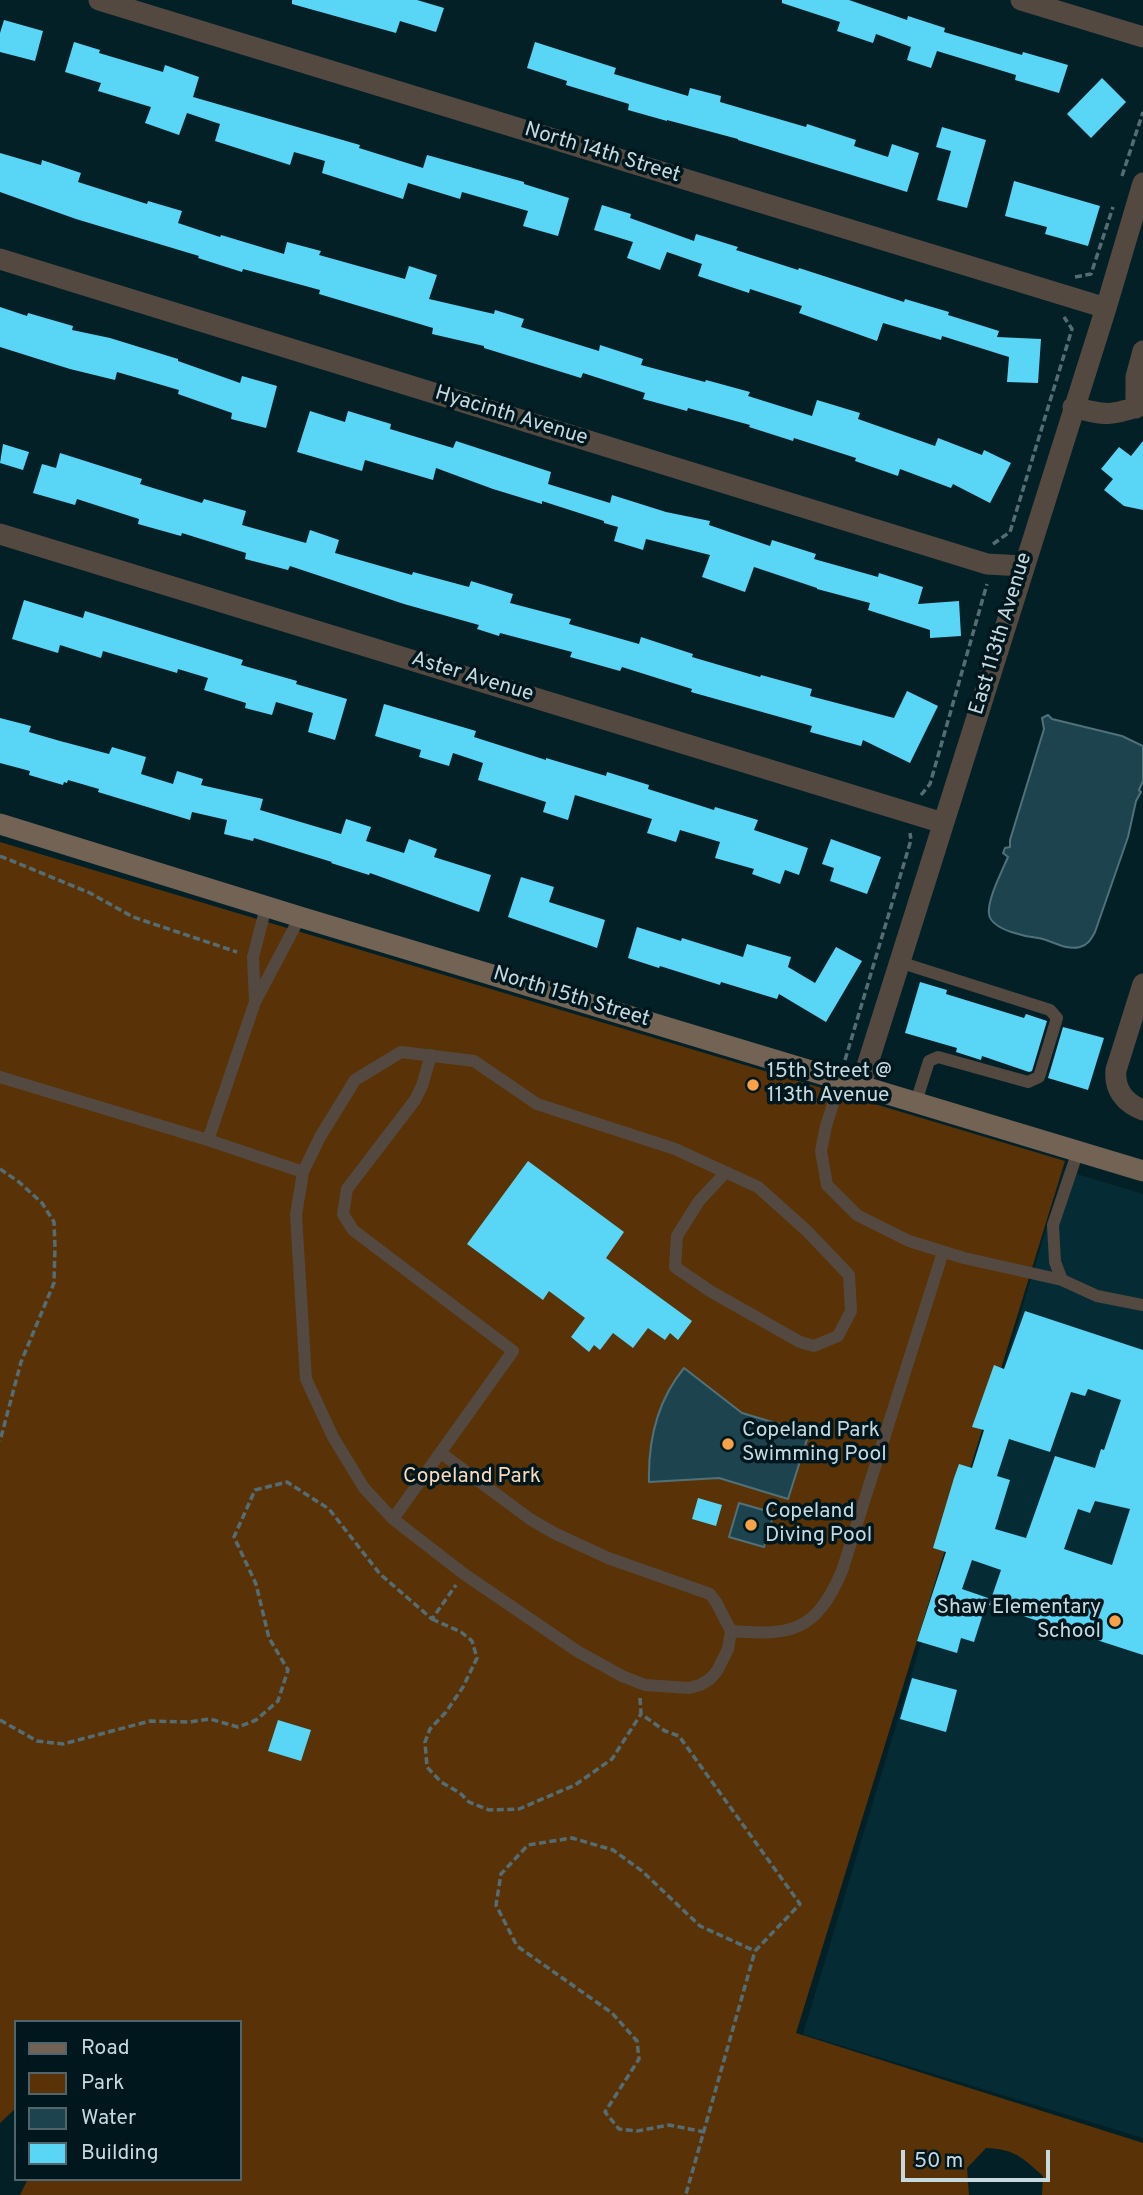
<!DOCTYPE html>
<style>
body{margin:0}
#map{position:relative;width:1143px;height:2195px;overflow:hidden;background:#042027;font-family:Overpass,sans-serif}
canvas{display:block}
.legend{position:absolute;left:14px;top:2020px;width:228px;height:161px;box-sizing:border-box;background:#00171e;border:2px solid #4f656b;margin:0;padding:9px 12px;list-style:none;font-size:21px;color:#c6d9df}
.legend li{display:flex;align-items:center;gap:14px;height:35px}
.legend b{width:35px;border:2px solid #4f656b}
.scale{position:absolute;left:901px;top:2150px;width:149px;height:32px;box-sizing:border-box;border:4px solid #c6d9df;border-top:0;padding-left:9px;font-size:21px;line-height:24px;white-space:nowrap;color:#c6d9df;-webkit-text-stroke:5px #00171e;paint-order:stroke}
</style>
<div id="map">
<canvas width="1143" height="2195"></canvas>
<ul class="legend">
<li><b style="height:9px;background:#736354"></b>Road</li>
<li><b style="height:19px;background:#593307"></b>Park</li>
<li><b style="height:19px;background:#1d444e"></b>Water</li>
<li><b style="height:19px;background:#59d6f5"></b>Building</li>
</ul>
<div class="scale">50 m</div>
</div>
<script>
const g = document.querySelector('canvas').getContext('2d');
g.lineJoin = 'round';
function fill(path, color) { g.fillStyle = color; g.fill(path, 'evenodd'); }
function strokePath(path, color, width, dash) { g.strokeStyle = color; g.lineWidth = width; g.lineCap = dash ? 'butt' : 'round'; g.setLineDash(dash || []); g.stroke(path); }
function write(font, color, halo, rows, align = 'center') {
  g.font = font + ' Overpass,sans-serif'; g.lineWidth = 7; g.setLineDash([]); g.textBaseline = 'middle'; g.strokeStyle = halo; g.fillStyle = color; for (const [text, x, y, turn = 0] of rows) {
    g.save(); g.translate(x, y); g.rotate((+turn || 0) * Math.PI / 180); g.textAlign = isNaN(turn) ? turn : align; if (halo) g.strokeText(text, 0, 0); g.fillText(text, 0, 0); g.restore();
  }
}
const built = new Path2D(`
 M 1064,1170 L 1143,1194 L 1143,2138 L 803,2034 Z`);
const green = new Path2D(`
 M 0,842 L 1065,1161 L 796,2033 L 1143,2143 L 1143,2195 L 1042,2195 L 1043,2176 C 1022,2157 1014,2149 986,2148 L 967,2168 L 969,2195 L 20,2195 L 28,2179 L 240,2179 L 240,2022 L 16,2022 L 16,2108 L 0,2123 Z`);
const water = new Path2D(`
 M 1048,715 L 1052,719 L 1122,736 L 1143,746 L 1143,781 L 1139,790 L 1141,792 L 1136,801 L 1128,837 L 1095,932 C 1091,939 1088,945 1080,947 C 1065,951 1052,940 1038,938 C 1030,937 991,931 989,914 C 987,900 1002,871 1008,857 L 1003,853 L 1005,848 L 1010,847 L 1010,840 L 1044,729 L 1042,718 Z
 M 684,1368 L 742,1413 L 809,1433 L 788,1499 L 719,1478 L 649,1482 C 648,1440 657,1401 684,1368 Z
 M 739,1503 L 774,1513 L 764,1547 L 729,1537 Z`);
const building = new Path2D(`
 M 292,0 L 417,0 L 444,8 L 436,32 L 400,21 L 396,33 L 292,4 Z
 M 782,0 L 849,0 L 907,20 L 908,16 L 945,28 L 944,32 L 1022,55 L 1023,52 L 1068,65 L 1059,93 L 1015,80 L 1016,75 L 937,51 L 931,68 L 907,60 L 911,47 L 876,34 L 873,43 L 837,31 L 840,22 L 782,3 Z
 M 4,20 L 43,31 L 35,61 L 0,52 L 0,33 Z
 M 74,42 L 100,50 L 99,53 L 163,72 L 165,65 L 199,77 L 193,97 L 360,145 L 359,148 L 423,168 L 427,155 L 524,182 L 524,184 L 569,198 L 558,236 L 523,226 L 528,211 L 462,192 L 460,199 L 408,183 L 403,199 L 322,173 L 325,161 L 294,152 L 290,165 L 215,141 L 220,124 L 187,113 L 179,135 L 145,123 L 151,107 L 98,91 L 101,83 L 65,72 Z
 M 535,42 L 616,68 L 614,74 L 688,96 L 690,88 L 721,96 L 720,102 L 806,127 L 807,124 L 856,140 L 854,146 L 888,157 L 892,144 L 919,153 L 907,192 L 738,140 L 738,139 L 667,120 L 667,121 L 628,110 L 629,104 L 566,85 L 567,81 L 527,68 Z
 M 1102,78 L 1126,102 L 1091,138 L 1067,114 Z
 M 942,127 L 986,140 L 967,208 L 937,200 L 951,151 L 936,147 Z
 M 0,153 L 41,165 L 42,160 L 81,173 L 78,182 L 147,204 L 148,201 L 182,211 L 178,223 L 220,237 L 221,235 L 284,254 L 287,242 L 321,251 L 319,255 L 405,279 L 409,266 L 437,275 L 429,299 L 494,314 L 495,310 L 524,319 L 521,327 L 599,351 L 600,345 L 643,359 L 641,365 L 705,382 L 706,380 L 750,392 L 748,396 L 812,416 L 817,400 L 860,413 L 858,419 L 935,446 L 938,438 L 982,455 L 984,450 L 1011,463 L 990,503 L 953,484 L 951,488 L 900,469 L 898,476 L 855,461 L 856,458 L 794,438 L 793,441 L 749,427 L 750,425 L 688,408 L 687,411 L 643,399 L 645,393 L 583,373 L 581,378 L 484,348 L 484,346 L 432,334 L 433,328 L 319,294 L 320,290 L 243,269 L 242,272 L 198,258 L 199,256 L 76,219 L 0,192 Z
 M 1014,181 L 1100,206 L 1088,246 L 1045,234 L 1047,227 L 1005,216 Z
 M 602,205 L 631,214 L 630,218 L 694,241 L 696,234 L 738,247 L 736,250 L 798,270 L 799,268 L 904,302 L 905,299 L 949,312 L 948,315 L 999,331 L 997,337 L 1041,339 L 1038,383 L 1007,382 L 1009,357 L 942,336 L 941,340 L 883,323 L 877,341 L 799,313 L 802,306 L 750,289 L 749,293 L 698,276 L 702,264 L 667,252 L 660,270 L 627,258 L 633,242 L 594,230 Z
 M 0,307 L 27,316 L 28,313 L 73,326 L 72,330 L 110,338 L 178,359 L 178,361 L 240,383 L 242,376 L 277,386 L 266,428 L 231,419 L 232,413 L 178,394 L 179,390 L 117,372 L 115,380 L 70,369 L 0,347 Z
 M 310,411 L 345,422 L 348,411 L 391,424 L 390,429 L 453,448 L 456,441 L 551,472 L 548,484 L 610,503 L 612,495 L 666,512 L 710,521 L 709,525 L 770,546 L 772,540 L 816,554 L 814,559 L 878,577 L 879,573 L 923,587 L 918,604 L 959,601 L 961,636 L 930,638 L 930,630 L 868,610 L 870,603 L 817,589 L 817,588 L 754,567 L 745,592 L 702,577 L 710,555 L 646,539 L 643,550 L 614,541 L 618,527 L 604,523 L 604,521 L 542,501 L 542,504 L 493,489 L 436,468 L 433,480 L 365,460 L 362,471 L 297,452 Z
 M 1143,441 L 1143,510 L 1124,506 L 1104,490 L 1113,479 L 1101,469 L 1119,447 L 1131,456 Z
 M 3,444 L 29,452 L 23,470 L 0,463 Z
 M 60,453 L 142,479 L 140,484 L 202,503 L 204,499 L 246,511 L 242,525 L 306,543 L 310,530 L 339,540 L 335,553 L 412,575 L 413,572 L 469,587 L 471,581 L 513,594 L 510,603 L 571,619 L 569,624 L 639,644 L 641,637 L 693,654 L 692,657 L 760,677 L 761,675 L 812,689 L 810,696 L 894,718 L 907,691 L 938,706 L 910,763 L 863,740 L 861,746 L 810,732 L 812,726 L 691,692 L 692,689 L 622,667 L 620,671 L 570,657 L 572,652 L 500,633 L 499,636 L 477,629 L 479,625 L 404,604 L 290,566 L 288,570 L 245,559 L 246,553 L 182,533 L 181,536 L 138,524 L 139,519 L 77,499 L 75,505 L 33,493 L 42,464 L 56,468 Z
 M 24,600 L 83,618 L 85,611 L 243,660 L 241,665 L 297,681 L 296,684 L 347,699 L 335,740 L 308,732 L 313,713 L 276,702 L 272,715 L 245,708 L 246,703 L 204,690 L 208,678 L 178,669 L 177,673 L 103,651 L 101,658 L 60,645 L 58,653 L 12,639 Z
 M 384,704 L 476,731 L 474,737 L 546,760 L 546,758 L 606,776 L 607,772 L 649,785 L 648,789 L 714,810 L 715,807 L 758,820 L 754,830 L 808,848 L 799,875 L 785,870 L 780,884 L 752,874 L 754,869 L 715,858 L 720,842 L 680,830 L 676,842 L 647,833 L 652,819 L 575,795 L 568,820 L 543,812 L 546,802 L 478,780 L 483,763 L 453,753 L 449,766 L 419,757 L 421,750 L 375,736 Z
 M 0,718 L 31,726 L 29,732 L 60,741 L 109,754 L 112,747 L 146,757 L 141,774 L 173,784 L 177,771 L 203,779 L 201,785 L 263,799 L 260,810 L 341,834 L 346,819 L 371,827 L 366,841 L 404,853 L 409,839 L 437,849 L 434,857 L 491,875 L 479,912 L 370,873 L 369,875 L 331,863 L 332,862 L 254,838 L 253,841 L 224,834 L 227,820 L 192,812 L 190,820 L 98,792 L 99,789 L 68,780 L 67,783 L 64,782 L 63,785 L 29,775 L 30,771 L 0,763 Z
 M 831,839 L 881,857 L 867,894 L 830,881 L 834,868 L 822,864 Z
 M 521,877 L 554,887 L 549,902 L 605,920 L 597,948 L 508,917 Z
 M 637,927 L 681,941 L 682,938 L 743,957 L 747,944 L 791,957 L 788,967 L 815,983 L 836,947 L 862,961 L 826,1022 L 779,994 L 777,999 L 721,982 L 720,985 L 660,966 L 659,968 L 628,958 Z
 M 920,982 L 947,990 L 946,994 L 1024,1018 L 1026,1014 L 1047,1021 L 1032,1071 L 1029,1072 L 982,1056 L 981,1060 L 956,1052 L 957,1048 L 905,1033 Z
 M 1063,1027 L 1104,1038 L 1088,1090 L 1048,1078 Z
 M 528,1161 L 624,1232 L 606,1258 L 692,1321 L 678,1340 L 670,1333 L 665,1340 L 648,1328 L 633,1348 L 613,1333 L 600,1350 L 594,1345 L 589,1352 L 571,1337 L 585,1318 L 549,1291 L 543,1300 L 467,1244 Z
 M 1025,1311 L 1143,1350 L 1143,1655 L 989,1605 L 1001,1570 L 972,1560 L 962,1589 L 988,1598 L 974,1642 L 961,1638 L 957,1653 L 917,1641 L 946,1552 L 933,1548 L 954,1478 L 959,1464 L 972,1468 L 984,1430 L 972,1427 L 994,1365 L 1004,1369 ZM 1088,1389 L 1121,1400 L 1104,1450 L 1101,1449 L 1095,1468 L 1055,1456 L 1026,1538 L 995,1529 L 1010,1480 L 997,1476 L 1009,1439 L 1050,1452 L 1071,1392 L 1085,1396 ZM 1095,1501 L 1130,1509 L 1112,1565 L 1064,1549 L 1078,1509 L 1090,1513 Z
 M 698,1498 L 722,1505 L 716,1526 L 692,1519 Z
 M 912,1678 L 957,1690 L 946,1732 L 900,1719 Z
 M 278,1720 L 311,1730 L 301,1761 L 268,1751 Z`);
const path = new Path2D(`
 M 1122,176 L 1143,112
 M 1075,277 L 1091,274 L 1113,207
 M 993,544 L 1010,532 L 1072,329 L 1064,317
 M 921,795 L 930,784 L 987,584
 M 0,856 L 90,893 L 133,917 L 237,952
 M 845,1060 L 911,840 L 910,833
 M 0,1169 L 19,1182 L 42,1203 L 54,1222 L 55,1247 L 54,1283 L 21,1362 L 0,1441
 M 432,1619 L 461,1632 L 472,1641 L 477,1658 L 463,1687 L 446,1712 L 430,1729 L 425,1742 L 427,1767 L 441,1782 L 460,1793 L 469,1802 L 489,1810 L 519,1809 L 575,1785 L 612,1759 L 641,1714
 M 640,1698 L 641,1714 L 665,1731 L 679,1736 L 800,1904 L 755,1951 L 686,2194 L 683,2195
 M 0,1720 L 37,1741 L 63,1744 L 150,1721 L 189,1722 L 210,1719 L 238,1727 L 256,1720 L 278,1701 L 288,1670 L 269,1638 L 256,1584 L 234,1537 L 255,1490 L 287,1482 L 329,1509 L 380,1574 L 432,1619 L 456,1585
 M 705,2132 L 669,2125 L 637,2131 L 619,2129 L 605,2112 L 639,2059 L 637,2041 L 612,2013 L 517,1946 L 496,1905 L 501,1874 L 528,1845 L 572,1838 L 613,1850 L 642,1871 L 700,1926 L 755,1951`);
const lane = new Path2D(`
 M 899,962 L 1050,1010 L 1057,1018 L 1039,1077 L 1028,1082 L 938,1057 L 929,1061 L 916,1102
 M 255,1002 L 253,957 L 266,907
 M 0,1077 L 208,1140 L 303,1172 L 320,1137 L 355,1080 L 401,1052 L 474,1061 L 537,1104 L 675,1149 L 758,1187 L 807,1231 L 849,1275 L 851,1311 L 838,1336 L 814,1346 L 800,1342 L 710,1291 L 675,1267 L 677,1236 L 699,1201 L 726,1172
 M 841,1079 L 826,1126 L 821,1151 L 827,1185 L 857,1215 L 909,1241 L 964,1258 L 1062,1280
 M 208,1140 L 255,1002 L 300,917
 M 1078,1151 L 1053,1225 L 1055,1262 L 1062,1280 L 1097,1296 L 1143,1305
 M 303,1172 L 296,1215 L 306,1379 L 333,1437 L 364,1488 L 393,1519 L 464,1574 L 577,1651 L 622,1676 L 645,1685 L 689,1688 L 700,1685 L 710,1679 L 717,1671 L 728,1649 L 731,1631
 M 441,1453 L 530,1519 L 554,1533 L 608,1558 L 710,1594 L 716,1602 L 731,1631 C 793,1636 816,1631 842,1571 L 943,1252
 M 393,1519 L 513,1351 L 353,1230 L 343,1214 L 347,1189 L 415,1100 L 422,1086 L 431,1055`);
const street = new Path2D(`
 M 99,0 L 1106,308
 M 1021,0 L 1143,37
 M 0,259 L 987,564 L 1023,566
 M 1073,407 C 1106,416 1111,416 1143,405
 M 1136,408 L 1136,377 L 1143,351
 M 0,534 L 943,823
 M 1143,984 L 1116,1070 C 1114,1090 1125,1103 1143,1110
 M 861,1085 L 1106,308 L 1143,183`);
const secondary = new Path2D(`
 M 0,824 L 300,917 L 1143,1171`);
const markers = [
 [753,1085,7,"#f7a149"],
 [728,1444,7,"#f7a149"],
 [751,1525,7,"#f7a149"],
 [1115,1621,7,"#f7a149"]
];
const streetNames = [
 ["North 14th Street",602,154,17],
 ["Hyacinth Avenue",511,417,17],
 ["East 113th Avenue",1002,634,-73],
 ["Aster Avenue",472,678,17],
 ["North 15th Street",571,998,17]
];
const poiNames = [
 ["15th Street @",767,1073],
 ["113th Avenue",767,1097],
 ["Copeland Park",742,1432],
 ["Swimming Pool",742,1456],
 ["Copeland",765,1513],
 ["Diving Pool",765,1537],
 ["Shaw Elementary",1101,1609,"right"],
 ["School",1101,1633,"right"]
];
const parkNames = [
 ["Copeland Park",472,1478]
];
fill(built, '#052c34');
fill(green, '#593307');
fill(water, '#1d444e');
strokePath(water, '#50717a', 2);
fill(building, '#59d6f5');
strokePath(path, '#546c72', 3.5, [7, 3.5]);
strokePath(lane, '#544940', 12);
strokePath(street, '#544940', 21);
strokePath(secondary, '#736354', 21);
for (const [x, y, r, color] of markers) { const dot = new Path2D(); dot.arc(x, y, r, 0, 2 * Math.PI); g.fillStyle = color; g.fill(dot); strokePath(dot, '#00171e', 2.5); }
write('21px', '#c6d9df', '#00171e', streetNames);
write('21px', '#c6d9df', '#00171e', poiNames, 'left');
write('21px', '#ffdaba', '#00171e', parkNames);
</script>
